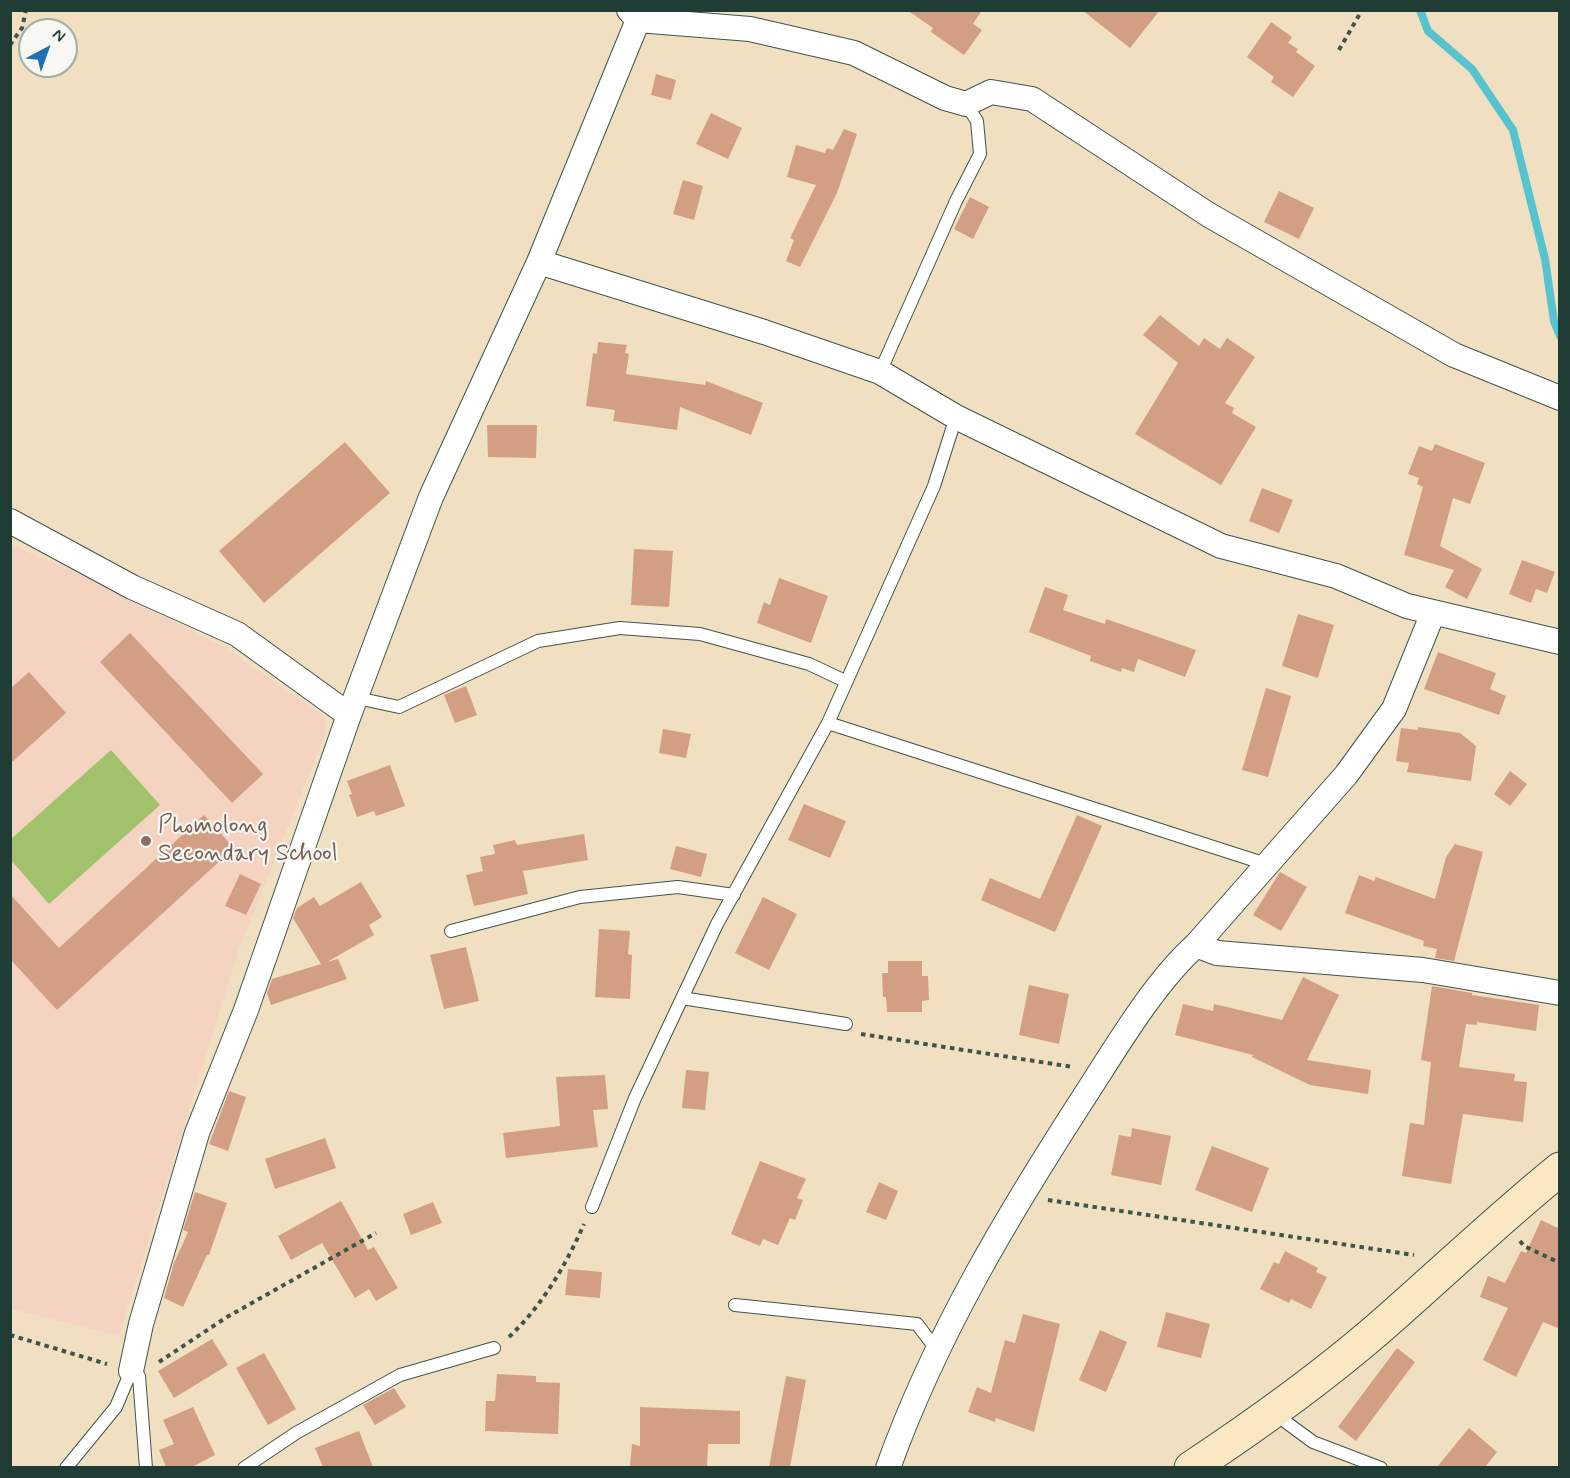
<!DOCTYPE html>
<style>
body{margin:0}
#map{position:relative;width:1570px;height:1478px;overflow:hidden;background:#f1dfc2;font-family:Mynerve,sans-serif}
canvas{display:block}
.frame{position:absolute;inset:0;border:12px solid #1f3d34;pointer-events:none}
.north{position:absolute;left:18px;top:18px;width:60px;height:60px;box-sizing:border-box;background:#f6f6f2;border:2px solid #a0aca6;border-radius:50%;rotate:41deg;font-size:16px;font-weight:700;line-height:24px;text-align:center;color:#1f3d34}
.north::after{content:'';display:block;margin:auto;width:21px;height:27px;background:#1f6fb2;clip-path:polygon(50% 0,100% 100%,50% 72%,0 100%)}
</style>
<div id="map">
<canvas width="1570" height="1478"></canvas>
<div class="frame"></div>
<div class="north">N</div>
</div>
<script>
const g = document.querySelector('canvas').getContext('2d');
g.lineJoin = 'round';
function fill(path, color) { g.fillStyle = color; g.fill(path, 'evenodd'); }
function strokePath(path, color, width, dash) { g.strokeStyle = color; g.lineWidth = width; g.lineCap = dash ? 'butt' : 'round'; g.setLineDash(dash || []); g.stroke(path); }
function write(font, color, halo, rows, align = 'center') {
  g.font = font + ' Mynerve,sans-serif'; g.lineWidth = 4.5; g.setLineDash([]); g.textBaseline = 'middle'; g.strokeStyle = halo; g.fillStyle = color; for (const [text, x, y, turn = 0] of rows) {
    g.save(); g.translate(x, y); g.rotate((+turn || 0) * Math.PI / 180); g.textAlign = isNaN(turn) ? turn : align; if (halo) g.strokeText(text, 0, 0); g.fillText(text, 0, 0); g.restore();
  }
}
const built = new Path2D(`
 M 11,545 L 89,578 L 224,647 L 323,715 L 327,730 L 238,952 L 119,1336 L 11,1309 Z`);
const green = new Path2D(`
 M 111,750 L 160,805 L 49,904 L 11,860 L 11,839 Z`);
const stream = new Path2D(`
 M 1420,10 L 1428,31 L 1472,69 L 1513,130 L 1545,259 L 1554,321 L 1560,336`);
const building = new Path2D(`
 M 907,10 L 982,10 L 973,24 L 982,30 L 964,55 L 931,32 L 933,28 Z
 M 1082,10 L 1160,10 L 1130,48 Z
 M 1271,22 L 1292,37 L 1288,43 L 1298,49 L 1296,52 L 1315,66 L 1293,97 L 1271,82 L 1274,77 L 1247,57 Z
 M 656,74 L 676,80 L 671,100 L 651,95 Z
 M 711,113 L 742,128 L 728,159 L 696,144 Z
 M 844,129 L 857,134 L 837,193 L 800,267 L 786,261 L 794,240 L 790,238 L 816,185 L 787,177 L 796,145 L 825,153 L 827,148 L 833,150 Z
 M 683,180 L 703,186 L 694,220 L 673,214 Z
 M 1279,191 L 1314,208 L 1299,239 L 1264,222 Z
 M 970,197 L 989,207 L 973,239 L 954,229 Z
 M 1160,315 L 1199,346 L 1204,338 L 1220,349 L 1227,338 L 1255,357 L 1225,403 L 1234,408 L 1232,413 L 1256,427 L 1221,485 L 1135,434 L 1178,363 L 1143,335 Z
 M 598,342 L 627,345 L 625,353 L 629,354 L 626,374 L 705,385 L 706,381 L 763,403 L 751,435 L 680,407 L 677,430 L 613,421 L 615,410 L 586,406 L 593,353 L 597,354 Z
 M 487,425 L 537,425 L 536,458 L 488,457 Z
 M 345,442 L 390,493 L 264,603 L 219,551 Z
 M 1435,444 L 1485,463 L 1470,504 L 1453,498 L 1440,546 L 1482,569 L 1467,599 L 1445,587 L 1454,570 L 1404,555 L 1423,487 L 1417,484 L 1419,478 L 1408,474 L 1419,446 L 1432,451 Z
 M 1262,488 L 1293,500 L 1279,533 L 1249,521 Z
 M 634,549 L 673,551 L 669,607 L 631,605 Z
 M 1522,560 L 1555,572 L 1547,593 L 1536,589 L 1531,603 L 1509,594 Z
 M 779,578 L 828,596 L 811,643 L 757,623 L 764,602 L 770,605 Z
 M 1045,587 L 1068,595 L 1063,610 L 1105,624 L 1106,619 L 1196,650 L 1185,677 L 1138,659 L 1134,672 L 1122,668 L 1121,672 L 1090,661 L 1091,656 L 1029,632 Z
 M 1298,614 L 1334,625 L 1318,678 L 1282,666 Z
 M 130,633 L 263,774 L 232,803 L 100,662 Z
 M 1438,652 L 1496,673 L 1490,689 L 1506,696 L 1499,715 L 1424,689 Z
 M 29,672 L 66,713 L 10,764 L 10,689 Z
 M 466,686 L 477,715 L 455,723 L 444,695 Z
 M 1266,688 L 1291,696 L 1268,777 L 1242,770 Z
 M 1418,727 L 1460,733 L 1476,746 L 1471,781 L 1407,772 L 1409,763 L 1396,761 L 1401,728 L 1418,730 Z
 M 663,729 L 691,734 L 686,758 L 659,753 Z
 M 390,765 L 405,806 L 376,816 L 374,811 L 357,817 L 349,795 L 352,794 L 347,781 Z
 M 1510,771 L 1527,784 L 1510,806 L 1494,794 Z
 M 804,804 L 846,821 L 830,858 L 788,840 Z
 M 204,815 L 234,848 L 57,1010 L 10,959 L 10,894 L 59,948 Z
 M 1077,815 L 1102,826 L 1055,932 L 981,900 L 990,878 L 1040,899 Z
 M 584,834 L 588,860 L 523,871 L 528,894 L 474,906 L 466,875 L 483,871 L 480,857 L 495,854 L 493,845 L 515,840 L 517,845 Z
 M 1455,844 L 1483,852 L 1454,961 L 1435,958 L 1437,949 L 1423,946 L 1424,941 L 1345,913 L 1359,875 L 1374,881 L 1376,877 L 1435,899 L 1446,857 Z
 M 676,846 L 707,854 L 701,877 L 670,869 Z
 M 1280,872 L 1307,887 L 1281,931 L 1253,915 Z
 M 240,874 L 261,884 L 246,915 L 225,906 Z
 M 361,882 L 382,917 L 369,925 L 374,935 L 327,962 L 338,959 L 347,979 L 271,1005 L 267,993 L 272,979 L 321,964 L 293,918 L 297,908 L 314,897 L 320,906 Z
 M 763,897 L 797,914 L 769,970 L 735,953 Z
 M 599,929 L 630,931 L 628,954 L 632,955 L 630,999 L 595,997 Z
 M 466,947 L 479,1001 L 444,1009 L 430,955 Z
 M 888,961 L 922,961 L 922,976 L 928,976 L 929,1000 L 922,1001 L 922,1012 L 887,1012 L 886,997 L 883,997 L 882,973 L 888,973 Z
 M 1303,977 L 1339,995 L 1307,1060 L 1371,1070 L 1368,1094 L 1310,1085 L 1252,1057 L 1253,1055 L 1175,1035 L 1183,1004 L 1213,1011 L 1214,1004 L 1282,1020 Z
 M 1029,985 L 1069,994 L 1059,1044 L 1019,1035 Z
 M 1432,986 L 1472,993 L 1472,995 L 1539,1005 L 1536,1031 L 1477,1022 L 1477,1025 L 1466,1024 L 1459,1067 L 1515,1074 L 1514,1081 L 1527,1082 L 1523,1122 L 1463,1114 L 1451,1184 L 1402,1176 L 1410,1123 L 1424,1125 L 1431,1062 L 1421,1060 Z
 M 686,1070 L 709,1072 L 705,1110 L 682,1108 Z
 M 605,1075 L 608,1109 L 593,1110 L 598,1147 L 506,1158 L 503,1133 L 560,1126 L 556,1077 Z
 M 229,1091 L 246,1097 L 228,1151 L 209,1144 Z
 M 1132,1128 L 1171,1136 L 1161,1185 L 1111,1175 L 1119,1135 L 1131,1137 Z
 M 325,1138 L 336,1168 L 275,1189 L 265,1159 Z
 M 1212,1146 L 1269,1168 L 1252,1212 L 1195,1190 Z
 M 760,1161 L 806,1179 L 797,1198 L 803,1200 L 795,1220 L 790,1218 L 778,1245 L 763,1239 L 760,1246 L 731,1234 Z
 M 879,1182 L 898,1191 L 886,1220 L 866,1212 Z
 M 195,1192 L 227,1203 L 209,1255 L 207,1255 L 183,1307 L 164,1298 L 174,1263 L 188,1232 L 183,1230 Z
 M 341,1201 L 368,1250 L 374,1247 L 398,1288 L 376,1301 L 369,1289 L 355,1298 L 322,1243 L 291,1260 L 278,1236 Z
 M 433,1202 L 442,1223 L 411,1235 L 403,1214 Z
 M 1541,1220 L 1560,1229 L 1560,1329 L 1543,1322 L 1516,1377 L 1483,1360 L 1508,1308 L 1480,1297 L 1488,1276 L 1505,1283 L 1521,1251 L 1526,1253 Z
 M 1285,1251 L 1318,1268 L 1316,1272 L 1327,1277 L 1311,1309 L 1291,1299 L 1289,1303 L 1260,1289 L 1274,1262 L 1279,1264 Z
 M 568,1269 L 602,1272 L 600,1298 L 565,1295 Z
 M 1166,1312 L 1210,1324 L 1201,1358 L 1157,1347 Z
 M 1023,1314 L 1060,1324 L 1034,1432 L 996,1418 L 995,1422 L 968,1412 L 977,1387 L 991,1393 L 1005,1340 L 1015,1343 Z
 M 1100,1330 L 1127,1342 L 1106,1392 L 1079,1380 Z
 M 212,1339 L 228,1365 L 174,1398 L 158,1371 Z
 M 1397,1348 L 1415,1362 L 1356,1441 L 1338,1427 Z
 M 264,1353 L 296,1409 L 268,1425 L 236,1368 Z
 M 497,1374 L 536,1376 L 536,1382 L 560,1383 L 558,1434 L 485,1431 L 486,1401 L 495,1401 Z
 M 786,1376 L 806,1380 L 790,1467 L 769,1467 Z
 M 394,1388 L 406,1407 L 375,1425 L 363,1405 Z
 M 193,1407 L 215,1455 L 192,1467 L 166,1467 L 159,1450 L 174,1444 L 163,1420 Z
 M 640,1407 L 740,1411 L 740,1444 L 708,1444 L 707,1467 L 630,1467 L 632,1444 L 640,1446 Z
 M 1469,1428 L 1497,1452 L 1485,1467 L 1437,1467 Z
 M 359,1431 L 373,1467 L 323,1467 L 315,1448 Z`);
const path = new Path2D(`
 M 10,45 L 22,28 L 26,10
 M 1339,50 L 1362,10
 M 861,1034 L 1073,1067
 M 1048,1200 L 1414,1255
 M 1520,1241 L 1524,1246 L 1560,1263
 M 10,1335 L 107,1364
 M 509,1337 C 542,1306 566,1265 584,1224
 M 159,1362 L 227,1317 L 376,1233`);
const lane = new Path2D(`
 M 880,372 L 956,201 L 980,154 L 977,121 L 966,104
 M 357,698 L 399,707 L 538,641 L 620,628 L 700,634 L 809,664 L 845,681
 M 828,723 L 1266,864
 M 451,931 L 580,897 L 678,887 L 734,895
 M 682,998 L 846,1024
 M 592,1207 L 635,1098 L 717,924 L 828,723 L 934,486 L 956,417
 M 735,1305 L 917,1324 L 936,1349
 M 1275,1414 L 1313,1442 L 1381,1468
 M 66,1468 L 116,1407 L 131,1371 L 139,1376 L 146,1468
 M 244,1468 L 296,1433 L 400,1375 L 494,1348`);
const street = new Path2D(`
 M 638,20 L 750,29 L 854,53 L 945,98 L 966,104 L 991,92 L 1032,99 L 1209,215 L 1454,355 L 1560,398
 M 539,262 L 764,332 L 880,372 L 956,417 L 1221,546 L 1336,576 L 1407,606 L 1560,642
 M 10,521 L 132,587 L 237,634 L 349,715
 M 1196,945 L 1217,953 L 1423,970 L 1560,993
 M 131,1371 L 141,1324 L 197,1133 L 246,1010 L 349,715 L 431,497 L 539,262 L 638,20 L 629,10
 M 888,1468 C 936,1334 1009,1213 1086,1094 C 1117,1046 1154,983 1196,945 L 1346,775 L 1394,709 L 1433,613`);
const secondary = new Path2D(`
 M 1191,1468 C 1256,1425 1319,1380 1378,1329 C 1439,1276 1497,1220 1560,1169`);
const markers = [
 [146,841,6,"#8d6e63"]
];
const educationNames = [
 ["Phomolong",158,827],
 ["Secondary School",158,855]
];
fill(built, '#f4d3c0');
fill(green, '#a1c26b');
strokePath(stream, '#56c4ce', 8);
fill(building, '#d29f84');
strokePath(lane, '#3e5549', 14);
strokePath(street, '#3e5549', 26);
strokePath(secondary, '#3e5549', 35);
strokePath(path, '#3e5549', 4, [4.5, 4.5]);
strokePath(lane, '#fff', 12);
strokePath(street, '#fff', 24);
strokePath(secondary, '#fae7c3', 33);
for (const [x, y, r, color] of markers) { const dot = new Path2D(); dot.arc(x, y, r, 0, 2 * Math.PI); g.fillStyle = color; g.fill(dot); strokePath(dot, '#f6f6f2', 2); }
write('24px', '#785e54', '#f6f6f2', educationNames, 'left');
</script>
